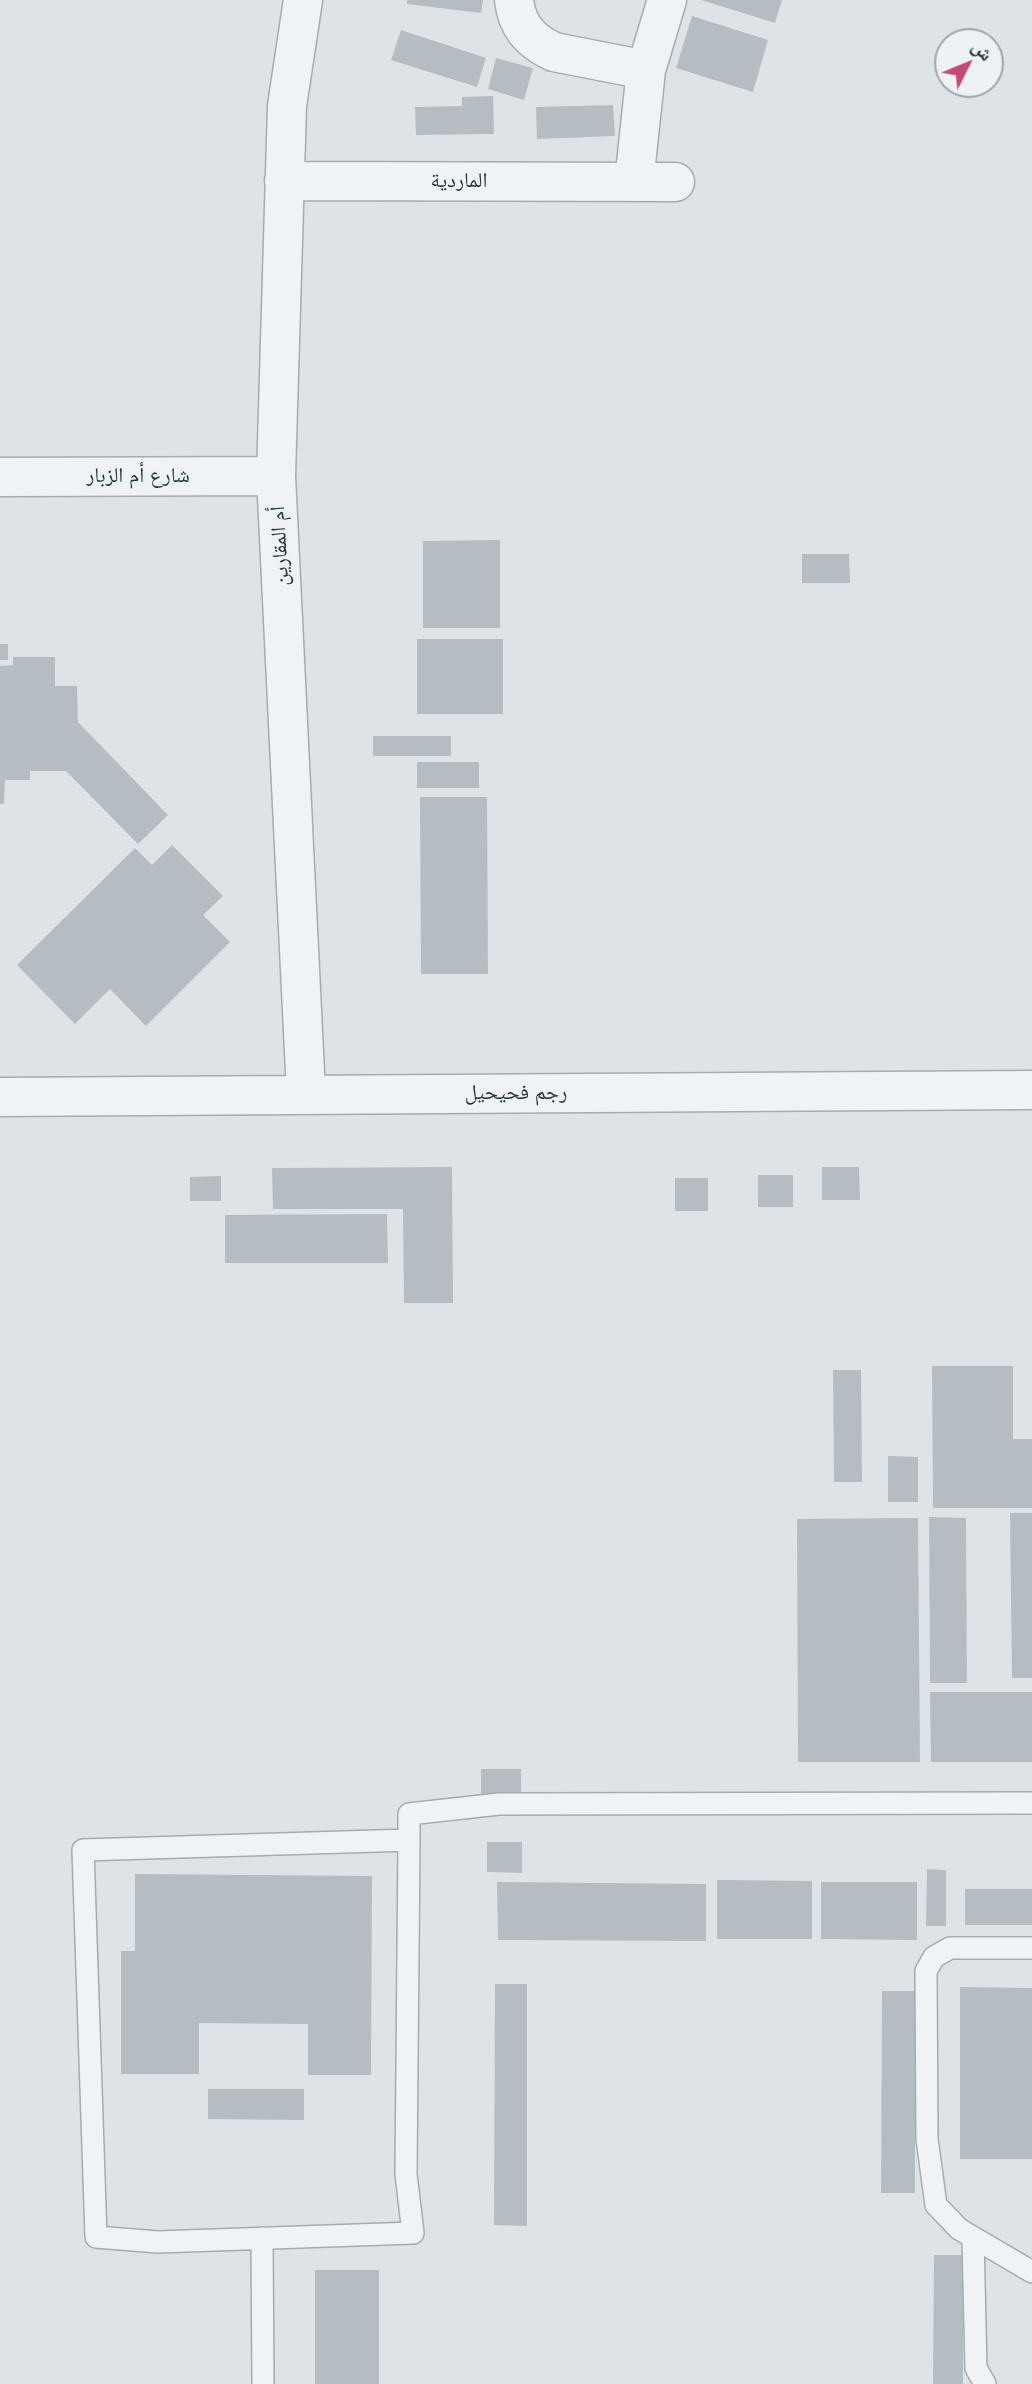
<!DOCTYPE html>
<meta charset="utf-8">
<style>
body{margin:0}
#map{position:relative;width:1032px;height:2384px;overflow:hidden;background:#dee3e7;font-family:"PT Sans","Noto Naskh Arabic",sans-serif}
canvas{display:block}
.north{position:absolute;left:934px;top:28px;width:70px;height:70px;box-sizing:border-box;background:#edf2f5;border:2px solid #9ea6ab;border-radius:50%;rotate:47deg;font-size:19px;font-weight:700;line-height:28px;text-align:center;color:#28343d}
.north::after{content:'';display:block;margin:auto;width:24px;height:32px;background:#c84773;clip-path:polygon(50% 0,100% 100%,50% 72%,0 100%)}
</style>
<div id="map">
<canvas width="1032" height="2384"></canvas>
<div class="north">ش</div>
</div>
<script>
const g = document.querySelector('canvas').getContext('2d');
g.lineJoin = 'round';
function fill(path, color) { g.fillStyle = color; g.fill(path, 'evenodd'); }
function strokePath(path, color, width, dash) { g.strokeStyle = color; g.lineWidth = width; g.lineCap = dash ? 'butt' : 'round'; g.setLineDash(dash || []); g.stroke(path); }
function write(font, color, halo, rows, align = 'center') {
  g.font = font + ' "PT Sans","Noto Naskh Arabic",sans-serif'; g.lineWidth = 7; g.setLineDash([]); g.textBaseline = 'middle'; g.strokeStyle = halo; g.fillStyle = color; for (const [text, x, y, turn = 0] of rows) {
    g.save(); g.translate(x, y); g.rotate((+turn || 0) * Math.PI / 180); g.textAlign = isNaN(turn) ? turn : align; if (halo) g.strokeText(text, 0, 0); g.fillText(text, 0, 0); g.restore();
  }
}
const building = new Path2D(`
 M 407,0 L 483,0 L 481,13 L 407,4 Z
 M 701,0 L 782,0 L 775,23 Z
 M 692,16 L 768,40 L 753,92 L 676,68 Z
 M 401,30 L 486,58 L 477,87 L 391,60 Z
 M 496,58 L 533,68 L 524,100 L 488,89 Z
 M 493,96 L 494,134 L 416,135 L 415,107 L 462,106 L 462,97 Z
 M 613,105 L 615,136 L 537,139 L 536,107 Z
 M 500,540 L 500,628 L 423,628 L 423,541 Z
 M 802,554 L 849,554 L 850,583 L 802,583 Z
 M 417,639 L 503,639 L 503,714 L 417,714 Z
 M 0,644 L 8,644 L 8,660 L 0,660 Z
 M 13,657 L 55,657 L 55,686 L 77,686 L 78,722 L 168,815 L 138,844 L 66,771 L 30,771 L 30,780 L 5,780 L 4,804 L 0,804 L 0,666 L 13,665 Z
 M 373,736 L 451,736 L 451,756 L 373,756 Z
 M 417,762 L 479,762 L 479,788 L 417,788 Z
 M 420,797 L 487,797 L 488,974 L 421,974 Z
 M 172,845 L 223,896 L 203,915 L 230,942 L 146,1026 L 110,989 L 75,1024 L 17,965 L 135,848 L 152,865 Z
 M 452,1167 L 453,1303 L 404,1303 L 403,1209 L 273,1209 L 272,1168 Z
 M 822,1167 L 859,1167 L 860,1200 L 822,1200 Z
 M 758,1175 L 793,1175 L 793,1207 L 758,1207 Z
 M 221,1176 L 221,1201 L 190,1201 L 190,1177 Z
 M 675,1178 L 708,1178 L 708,1211 L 675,1211 Z
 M 387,1214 L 388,1263 L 225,1263 L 225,1215 Z
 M 932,1366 L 1013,1366 L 1013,1439 L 1032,1439 L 1032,1508 L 933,1508 Z
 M 833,1370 L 861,1370 L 862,1482 L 834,1482 Z
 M 888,1456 L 918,1457 L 918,1502 L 888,1502 Z
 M 1010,1513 L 1032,1513 L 1032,1678 L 1012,1678 Z
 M 929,1517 L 966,1518 L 967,1683 L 930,1683 Z
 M 918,1518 L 920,1762 L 798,1762 L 797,1519 Z
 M 930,1692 L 1032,1692 L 1032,1762 L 931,1762 Z
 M 481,1769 L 521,1769 L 521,1797 L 481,1797 Z
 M 487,1842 L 522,1842 L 522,1873 L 487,1872 Z
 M 927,1869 L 946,1870 L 946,1926 L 926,1926 Z
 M 135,1874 L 372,1876 L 371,2075 L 308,2075 L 308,2024 L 199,2023 L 199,2074 L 121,2074 L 121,1951 L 135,1951 Z
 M 717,1880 L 812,1881 L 812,1939 L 717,1939 Z
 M 497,1882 L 706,1884 L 706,1941 L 498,1940 Z
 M 821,1882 L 917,1882 L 917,1940 L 821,1939 Z
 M 965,1889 L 1032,1889 L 1032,1925 L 965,1925 Z
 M 495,1984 L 527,1984 L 527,2226 L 494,2225 Z
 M 960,1987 L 1032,1988 L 1032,2159 L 960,2159 Z
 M 882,1991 L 915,1991 L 915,2193 L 881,2193 Z
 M 208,2089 L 304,2089 L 304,2120 L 208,2119 Z
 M 934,2255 L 963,2255 L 963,2384 L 933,2384 Z
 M 315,2270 L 379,2270 L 379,2384 L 315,2384 Z`);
const lane = new Path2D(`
 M 409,1840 L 83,1850 L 96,2237 L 158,2242 L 413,2233 L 406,2174 L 409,1840 L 409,1814 L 499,1804 L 1032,1803
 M 1032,1948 L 950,1948 L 934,1957 L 926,1971 L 927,2139 L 936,2205 L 959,2229 L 1032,2272
 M 262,2238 L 263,2384
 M 973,2238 L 976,2368 L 985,2384`);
const street = new Path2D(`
 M 303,0 L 287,106 L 276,476 L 306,1093
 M 514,0 C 517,26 530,41 554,52 L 646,70
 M 284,181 L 675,182
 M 634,182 L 646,70 L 667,0
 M 0,477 L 276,476
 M 0,1097 L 1032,1090`);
const streetNames = [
 ["الماردية",459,181],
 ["شارع أم الزبار",138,476],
 ["أم المقارين",280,546,-93],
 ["رجم فحيحيل",516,1093]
];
fill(building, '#b5bdc3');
strokePath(lane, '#a4abb1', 24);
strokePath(street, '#a4abb1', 41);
strokePath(lane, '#f0f3f5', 21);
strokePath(street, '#f0f3f5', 38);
write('21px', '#28343d', '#edf2f5', streetNames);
</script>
